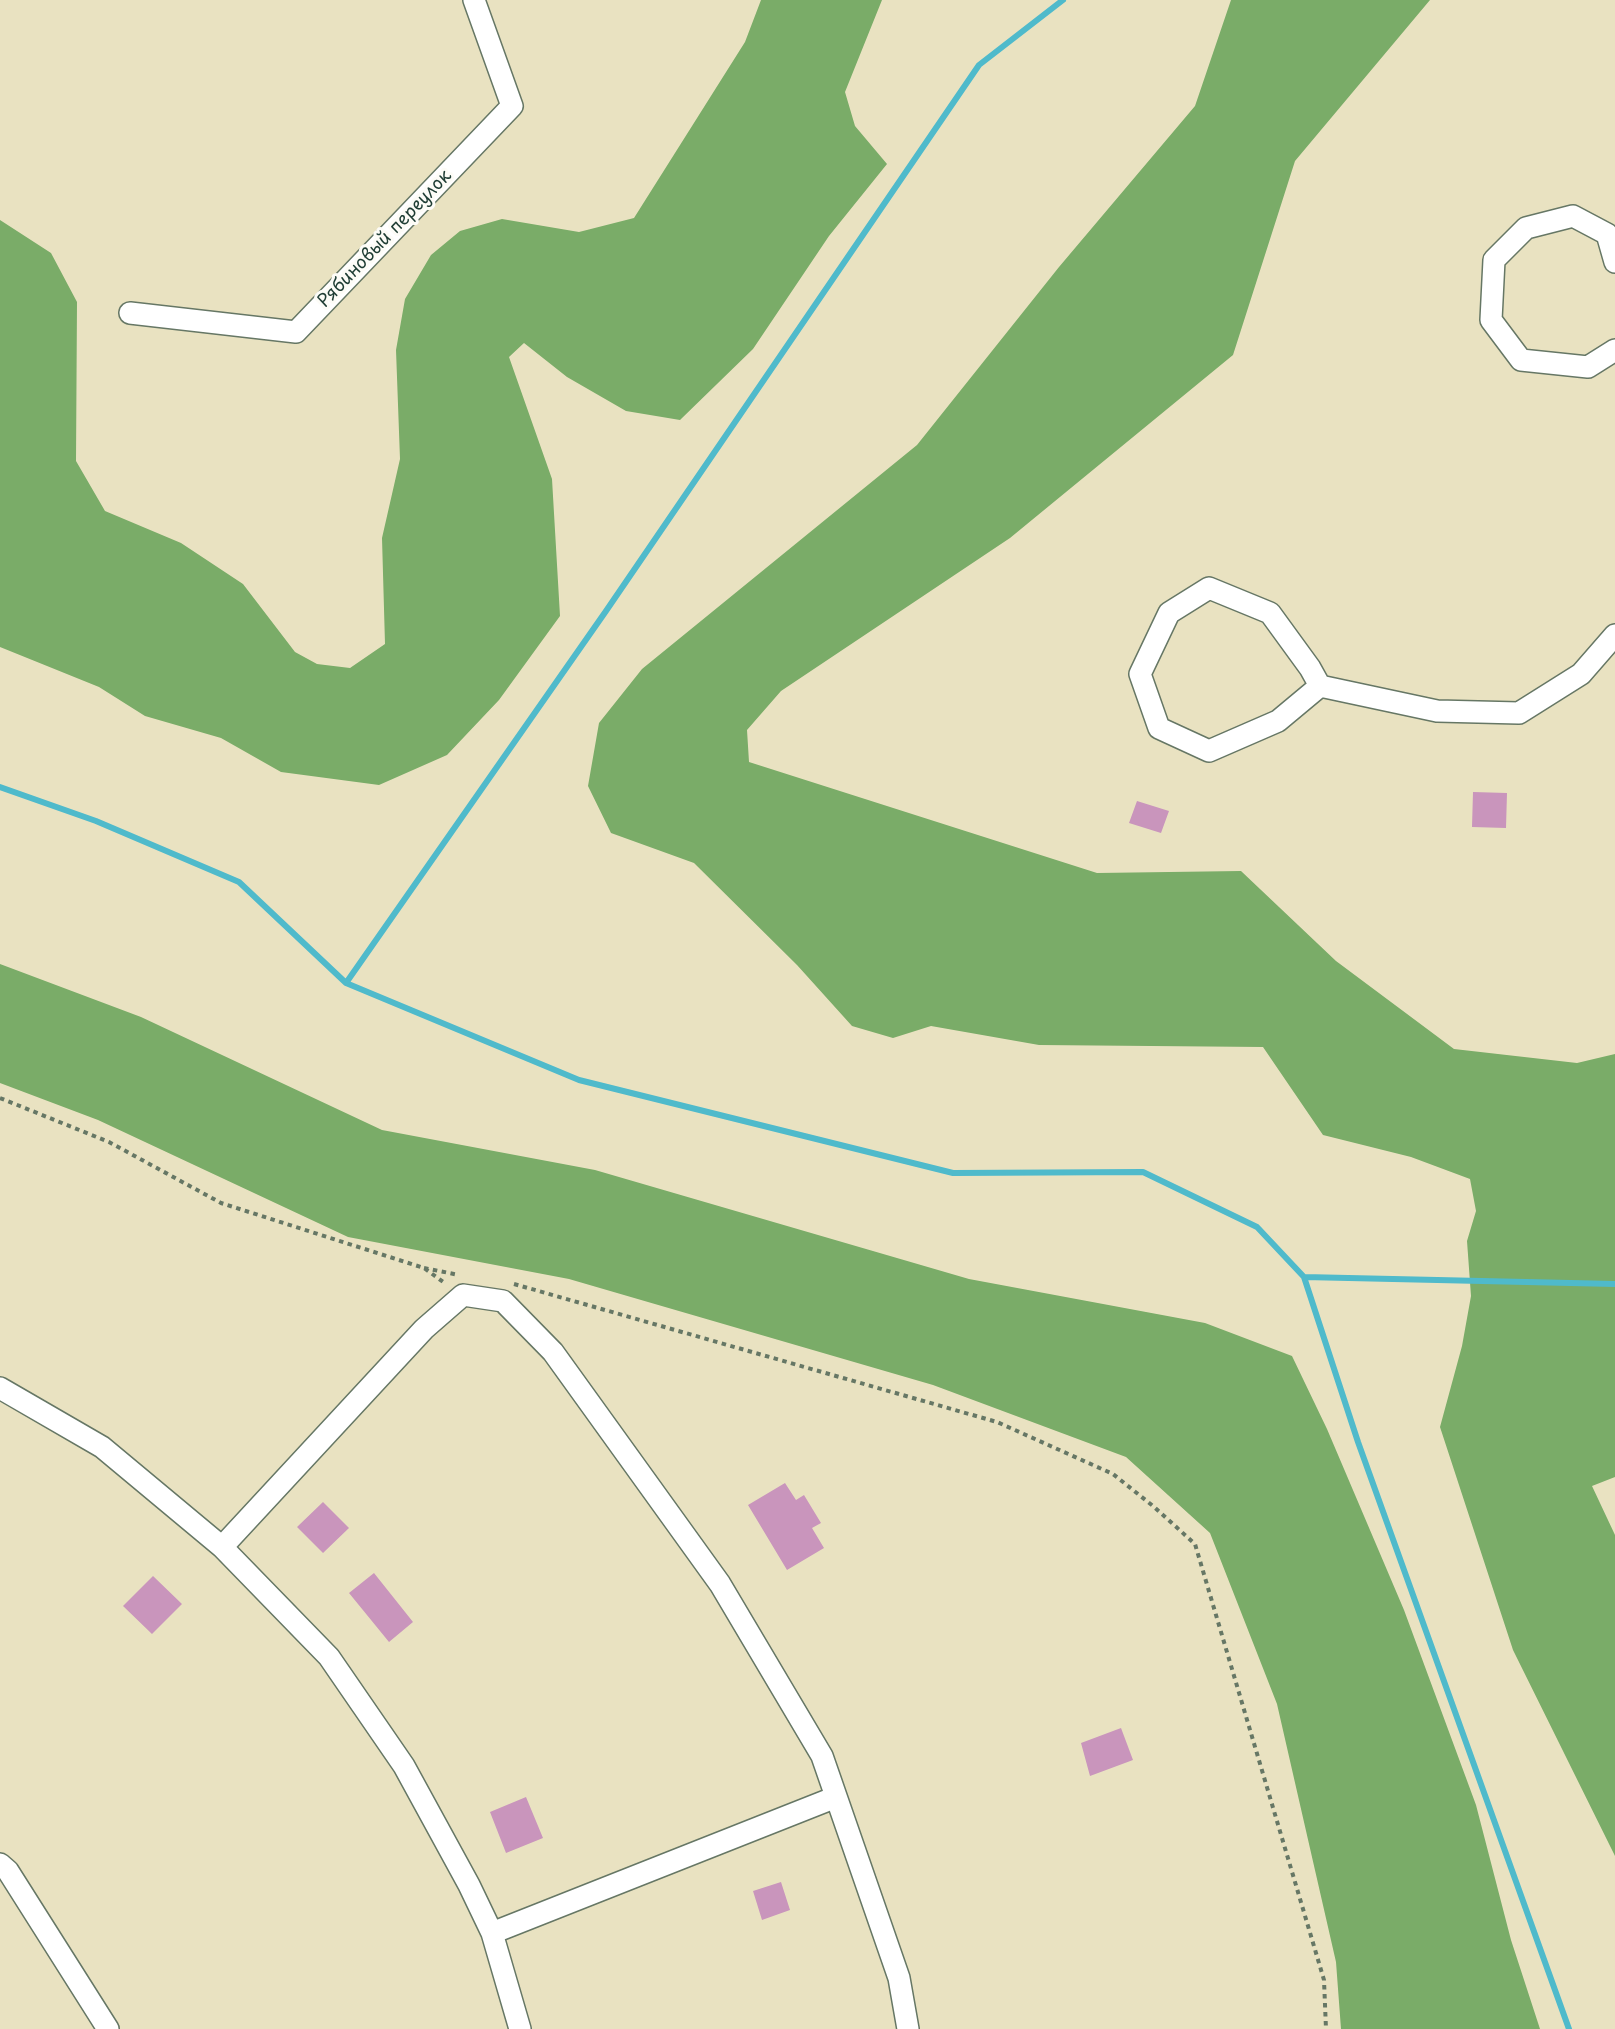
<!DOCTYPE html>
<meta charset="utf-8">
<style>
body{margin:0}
canvas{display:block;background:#e9e2c1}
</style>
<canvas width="1615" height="2029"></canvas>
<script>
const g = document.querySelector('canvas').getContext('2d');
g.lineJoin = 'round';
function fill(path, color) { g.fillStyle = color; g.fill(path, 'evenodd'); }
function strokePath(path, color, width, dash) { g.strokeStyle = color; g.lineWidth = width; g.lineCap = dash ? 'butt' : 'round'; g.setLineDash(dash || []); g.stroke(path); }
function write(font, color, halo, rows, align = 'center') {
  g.font = font + ' "Playpen Sans",sans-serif'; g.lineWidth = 6; g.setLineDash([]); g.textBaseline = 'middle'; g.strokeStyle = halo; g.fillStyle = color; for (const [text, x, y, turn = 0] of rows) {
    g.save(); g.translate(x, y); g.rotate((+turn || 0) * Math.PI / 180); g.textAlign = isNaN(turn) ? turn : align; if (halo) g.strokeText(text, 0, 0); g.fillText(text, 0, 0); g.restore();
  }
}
const forest = new Path2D(`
 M 761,0 L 882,0 L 845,92 L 855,126 L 887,164 L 829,236 L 753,349 L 680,420 L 626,411 L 567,377 L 524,343 L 509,357 L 552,479 L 560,616 L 499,700 L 447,755 L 379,785 L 281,772 L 221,738 L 145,716 L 99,687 L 0,647 L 0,220 L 51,253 L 77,302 L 76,461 L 105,511 L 181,543 L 243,584 L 295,652 L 317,664 L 350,668 L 385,644 L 382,538 L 400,459 L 396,350 L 405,299 L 431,255 L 460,231 L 502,219 L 579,232 L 634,218 L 745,42 Z
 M 1231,0 L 1430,0 L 1295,161 L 1233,355 L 1010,538 L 781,691 L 747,730 L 749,762 L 1097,873 L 1241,871 L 1336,961 L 1454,1049 L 1577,1063 L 1615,1054 L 1615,1477 L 1592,1486 L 1615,1535 L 1615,1856 L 1513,1650 L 1440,1427 L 1462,1346 L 1471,1296 L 1467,1241 L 1476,1211 L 1470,1179 L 1411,1157 L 1323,1135 L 1263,1047 L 1039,1045 L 931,1026 L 893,1038 L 852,1026 L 797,965 L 694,863 L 611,833 L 588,786 L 599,723 L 642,669 L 917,445 L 1059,267 L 1195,106 Z
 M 0,964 L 141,1017 L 382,1130 L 595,1170 L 969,1279 L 1205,1323 L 1292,1356 L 1327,1429 L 1404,1610 L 1476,1805 L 1511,1940 L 1540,2029 L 1341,2029 L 1336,1962 L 1277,1704 L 1210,1533 L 1126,1457 L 933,1385 L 569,1279 L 348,1237 L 98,1120 L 0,1083 Z`);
const stream = new Path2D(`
 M 0,787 L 96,821 L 239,882 L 346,983 L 579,1080 L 953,1173 L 1143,1172 L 1257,1227 L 1304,1277 L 1615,1284
 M 346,983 L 606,611 L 979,65 L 1063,0
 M 1304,1277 L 1358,1442 L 1569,2029`);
const building = new Path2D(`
 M 1473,792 L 1507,793 L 1506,828 L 1472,827 Z
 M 1137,801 L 1169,811 L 1161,833 L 1129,823 Z
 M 785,1483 L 796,1500 L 804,1495 L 821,1523 L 812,1528 L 824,1548 L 787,1570 L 748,1505 Z
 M 323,1502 L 349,1528 L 323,1553 L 297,1527 Z
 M 374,1573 L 413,1622 L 389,1642 L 349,1593 Z
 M 153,1576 L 182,1604 L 152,1634 L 123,1606 Z
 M 1121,1728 L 1133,1760 L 1090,1776 L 1081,1743 Z
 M 526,1797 L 543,1838 L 506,1853 L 490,1812 Z
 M 781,1882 L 790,1910 L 762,1920 L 753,1891 Z`);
const path = new Path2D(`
 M 0,1098 L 109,1142 L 221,1203 L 424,1268 L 446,1284
 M 424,1268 L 459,1275
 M 514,1284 L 997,1422 L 1113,1474 L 1153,1506 L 1195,1544 L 1324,1980 L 1326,2029`);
const minor = new Path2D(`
 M 1615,262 L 1607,234 L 1573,216 L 1526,228 L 1494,260 L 1491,320 L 1521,360 L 1588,367 L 1615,350
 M 130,313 L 296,332 L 512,106 L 474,0
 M 1320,686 L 1278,721 L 1209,751 L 1159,728 L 1140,674 L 1169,613 L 1209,588 L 1270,613 L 1310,668 L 1320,686 L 1437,711 L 1519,713 L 1581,674 L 1615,635
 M 0,1388 L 102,1447 L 222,1547 L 329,1657 L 404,1766 L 469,1885 L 492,1933 L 520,2029
 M 222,1547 L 424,1329 L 463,1295 L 503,1301 L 553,1352 L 720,1584 L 822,1756 L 899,1978 L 908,2029
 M 0,1864 L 8,1871 L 108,2029
 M 492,1933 L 836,1797`);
const streetNames = [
 ["Рябиновый переулок",385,239,-46]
];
fill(forest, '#7aac68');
strokePath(stream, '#4fbacb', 6);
fill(building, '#c995bc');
strokePath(minor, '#667765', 24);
strokePath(path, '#667765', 4, [4.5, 4.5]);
strokePath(minor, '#fff', 21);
write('18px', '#1f3d34', '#fdfcf7', streetNames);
</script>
